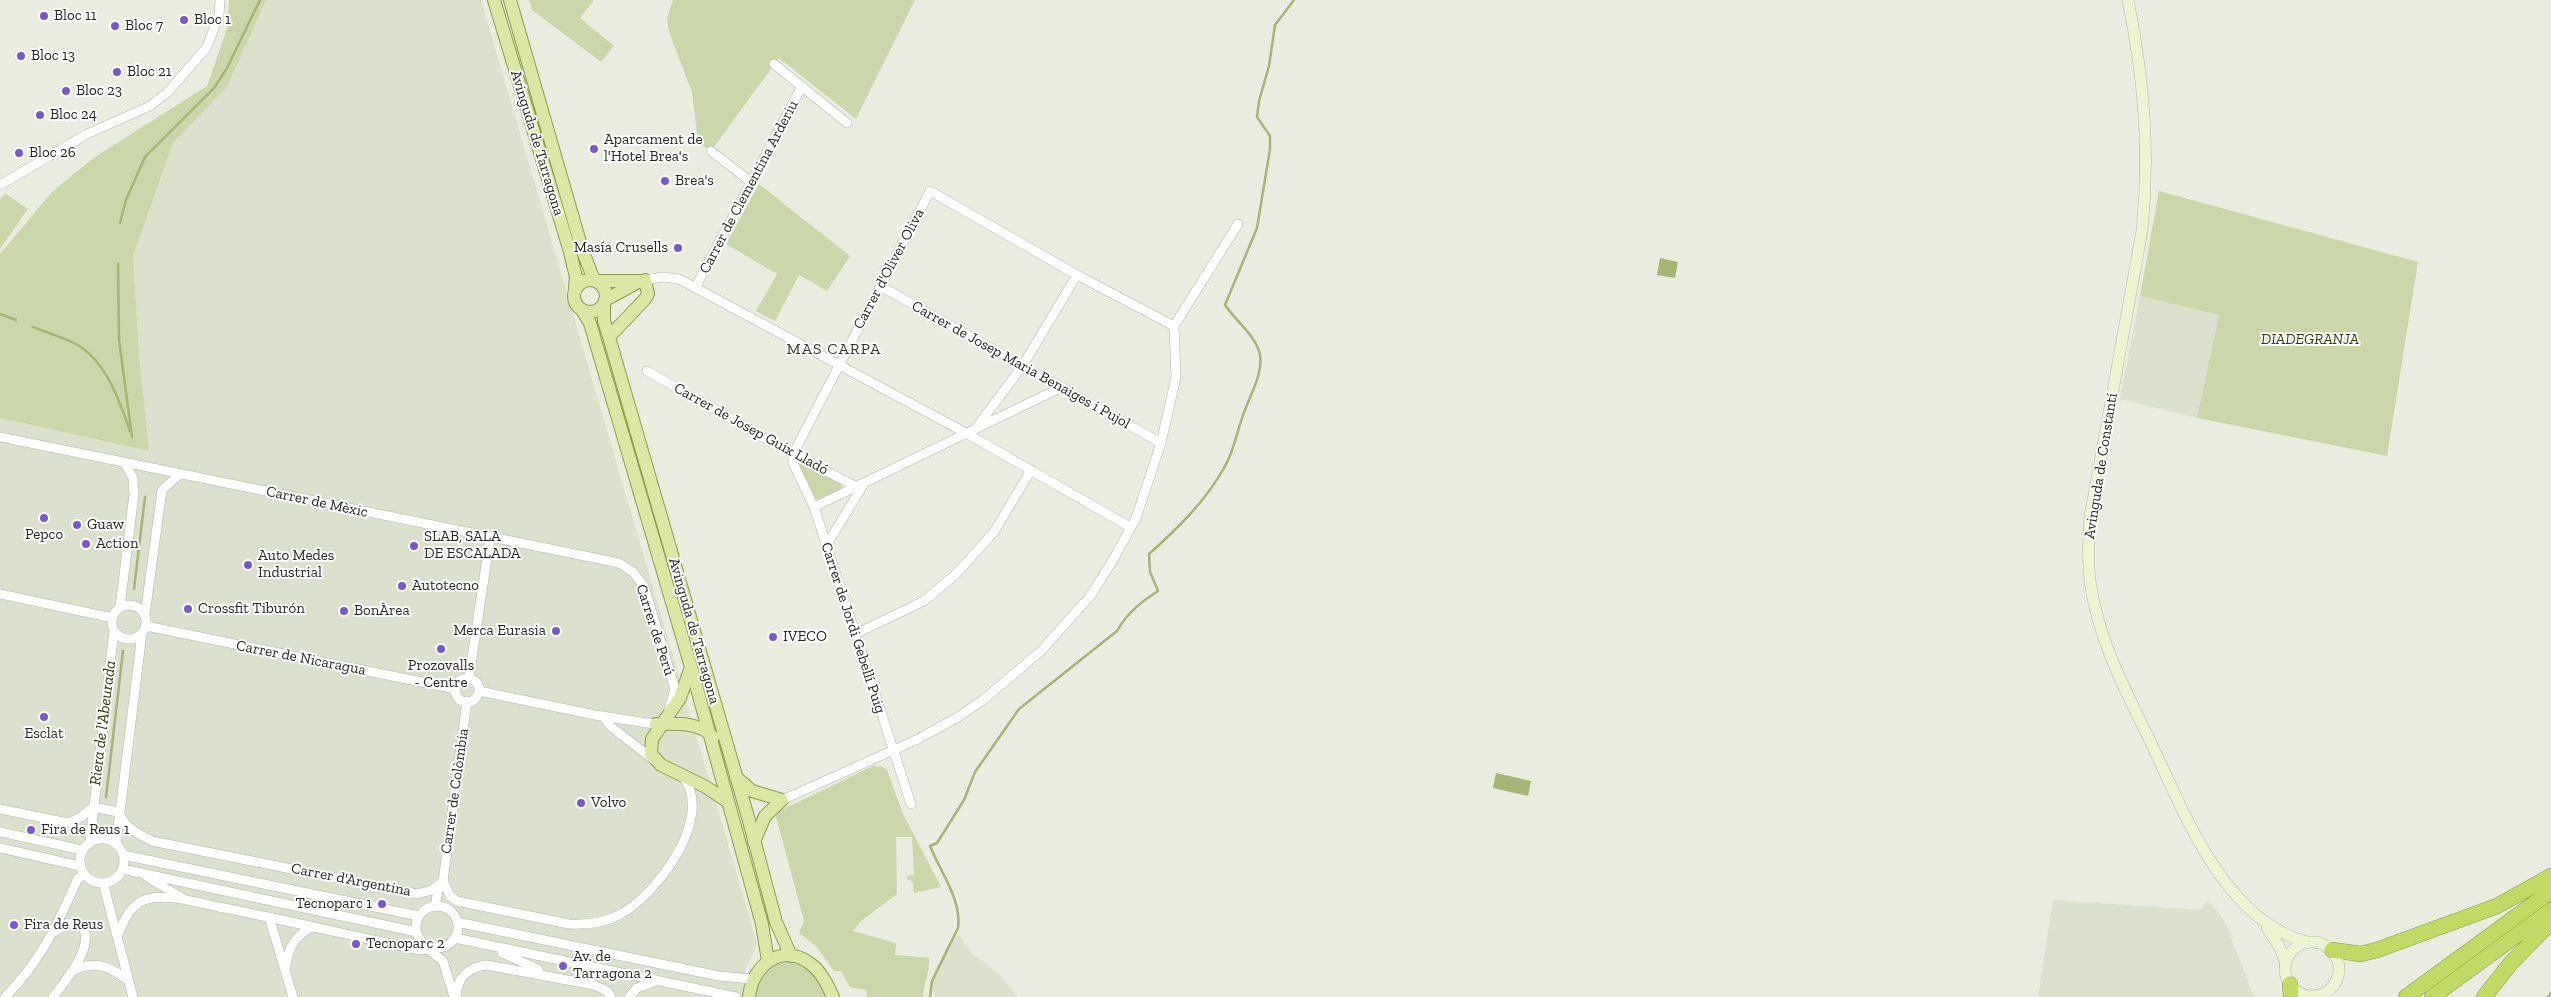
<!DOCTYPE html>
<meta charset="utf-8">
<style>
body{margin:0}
canvas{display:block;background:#e9ecde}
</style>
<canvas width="2551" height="997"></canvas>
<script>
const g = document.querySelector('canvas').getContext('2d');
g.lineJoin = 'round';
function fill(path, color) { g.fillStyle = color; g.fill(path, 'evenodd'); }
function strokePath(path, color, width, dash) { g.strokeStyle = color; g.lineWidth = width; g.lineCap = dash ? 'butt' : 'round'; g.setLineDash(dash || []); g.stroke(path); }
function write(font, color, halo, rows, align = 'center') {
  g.font = font + ' "Zilla Slab",serif'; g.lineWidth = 4; g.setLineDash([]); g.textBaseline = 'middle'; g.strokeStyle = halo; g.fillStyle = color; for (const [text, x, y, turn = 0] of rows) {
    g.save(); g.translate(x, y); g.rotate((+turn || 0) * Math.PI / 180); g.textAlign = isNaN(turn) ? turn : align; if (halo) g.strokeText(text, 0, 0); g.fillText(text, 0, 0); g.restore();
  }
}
const built = new Path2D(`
 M 266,0 L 481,0 L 757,943 L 745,971 L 743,997 L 0,997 L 0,418 L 149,451 L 139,354 L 133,256 L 173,143 L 227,87 Z
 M 2140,296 L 2219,315 L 2197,418 L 2120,399 Z
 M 2053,900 L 2201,910 L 2207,901 L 2220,914 L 2228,929 L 2254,997 L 2038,997 Z
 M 957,932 L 972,953 L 1000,975 L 1018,997 L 935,997 L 932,983 Z`);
const green = new Path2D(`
 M 229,0 L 266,0 L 227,87 L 173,143 L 133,256 L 139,354 L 149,451 L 0,418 L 0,254 L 53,191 L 95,157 L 207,86 L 227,29 Z
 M 529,0 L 594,0 L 580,18 L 614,46 L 601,62 L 532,10 Z
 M 673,0 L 915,0 L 856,119 L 779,58 L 711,151 L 698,142 L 692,92 L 669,32 L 667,18 Z
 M 759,184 L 850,256 L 827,291 L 799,275 L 775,321 L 756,311 L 777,274 L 726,244 Z
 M 2159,191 L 2418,262 L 2387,456 L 2197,418 L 2219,315 L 2140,296 Z
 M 5,193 L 28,209 L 0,249 L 0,200 Z
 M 800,463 L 841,484 L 842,488 L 821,499 L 815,499 L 799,467 Z
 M 873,766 L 882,767 L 887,770 L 903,814 L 941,887 L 914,893 L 913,882 L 907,879 L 907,876 L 914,875 L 912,837 L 896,837 L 897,894 L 861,921 L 853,931 L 896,943 L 895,955 L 929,958 C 930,972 924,983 923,997 L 867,997 L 866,990 L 850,987 L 841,971 L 834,971 L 816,946 L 799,933 L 804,921 L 775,813 Z
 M 787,962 C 809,963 817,979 827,997 L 755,997 C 758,978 767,965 787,962 Z`);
const water = new Path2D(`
 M 1660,258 L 1678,262 L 1675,278 L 1657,275 Z
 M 1496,773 L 1531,781 L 1528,796 L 1493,788 Z`);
const stream = new Path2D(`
 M 120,223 L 126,200 L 145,157 L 214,88 L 227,68 L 260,0
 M 118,264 L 119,340 L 132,437
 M 0,314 L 16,320
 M 33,327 C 47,333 63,337 76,344 C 107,362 119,400 130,431
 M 134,589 L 145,497
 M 106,797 L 123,651
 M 930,997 L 932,981 L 958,928 C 962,900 940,871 930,846 L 937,843 L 964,800 L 975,772 L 1019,709 L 1117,631 C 1127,613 1141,602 1158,591 L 1150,572 L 1149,554 C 1177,529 1205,502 1224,468 C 1235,450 1237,429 1245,410 C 1251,394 1263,373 1260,355 C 1257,337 1235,320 1225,305 L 1257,228 L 1270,149 L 1270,136 L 1257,117 L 1259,101 L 1269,66 L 1275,25 L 1294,0
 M 2548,997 L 2551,993`);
const minor = new Path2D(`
 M 774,64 L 847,123
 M 711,151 L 751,182
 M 0,185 L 87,134 L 150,106 L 167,93 L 207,47 L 219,15 L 220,0
 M 640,281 L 663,277 L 679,279 L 966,433 L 1130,527
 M 882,287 L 1161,443
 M 695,288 L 802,86
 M 647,371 L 793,454 L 855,486
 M 977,427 L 1023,365 L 1077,275
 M 0,437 L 619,563 L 633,572 L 644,586 L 675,689 L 669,710
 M 814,507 L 1060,388
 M 826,546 L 865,482
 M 0,594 L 113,618
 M112 622a17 17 0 1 1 34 0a17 17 0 1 1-34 0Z
 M 120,607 L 134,494 L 133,478 L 124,462
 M 145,615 L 162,490 L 180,474
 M 146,626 L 456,689
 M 855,634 L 924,601 L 956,574 L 994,532 L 1031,470
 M 469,678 L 490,538
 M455 690a12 12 0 1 1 24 0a12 12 0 1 1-24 0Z
 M 479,691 L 595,715 L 654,724
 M 603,716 L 610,726 L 654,760
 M 782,800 L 916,740 L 958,717 L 983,700 L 1041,651 L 1091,595 L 1113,560 L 1136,518 L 1161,443 L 1176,377 L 1174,326 L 1238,224
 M 911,804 L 814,507 L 793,463 L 793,454 L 930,191 L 1077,275 L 1174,326
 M 0,809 L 68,823 L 81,817 L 93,807 L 118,812 C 125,828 137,833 152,841 L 417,894 L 432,890 L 443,881 L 450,896 L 457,901 L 569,924 C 587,925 605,923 621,914 C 657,894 715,817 683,777
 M 0,832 L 82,850
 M80 861a22 22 0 1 1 44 0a22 22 0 1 1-44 0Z
 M 90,842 L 114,630
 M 116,844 L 142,633
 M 0,848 L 80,866
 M 123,855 L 419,916
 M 122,869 L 417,932
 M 147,877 L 184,899
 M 443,881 L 467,701
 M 103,883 L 133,997
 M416 927a21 21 0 1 1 42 0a21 21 0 1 1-42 0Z
 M 435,907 L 439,885
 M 269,917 L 293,997
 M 457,922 L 719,976 L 752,979
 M 117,936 C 124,921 130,904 147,899 C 166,893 199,903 219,907 C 286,920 352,936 419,950 L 438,948
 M 455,938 L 736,997
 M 428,949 L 443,961 L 454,997
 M 502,953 L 538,969
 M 286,966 C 289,946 294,938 311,927
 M 71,972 C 93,959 110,966 129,981
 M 5,997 C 40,962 58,924 77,880 L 84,873
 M 53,997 C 65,981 92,950 84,930 L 80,926 L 68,923 L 54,932
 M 456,997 C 457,978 468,967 487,965 L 594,985 L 607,991 L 611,997
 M 629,997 L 637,988 L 656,981`);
const secondary = new Path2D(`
 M 2128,0 C 2144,79 2150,151 2142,231 L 2090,517 C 2088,546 2087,574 2094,603 C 2105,653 2129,697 2151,743 C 2184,812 2224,921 2307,942
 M 2267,928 L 2279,946 L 2286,963
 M2285 969a27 27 0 1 1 54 0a27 27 0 1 1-54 0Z`);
const primary = new Path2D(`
 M 494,0 L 570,252 L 576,277 L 575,287
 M 510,0 L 582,249 L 594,280
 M574 296a16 16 0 1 1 32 0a16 16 0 1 1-32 0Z
 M 598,281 L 640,281
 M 605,300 L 640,281
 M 604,304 L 604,321 L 609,337 L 748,817 L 776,922 L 791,956
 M 582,310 L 590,323 L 691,667 L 762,924 L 768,961
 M 609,337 L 645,299 L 648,294 L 645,280
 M 691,667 L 680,698 L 652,739 L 651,754 L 661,765 L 706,787 L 728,802
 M 656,724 C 674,724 699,721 713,737
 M 736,777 L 752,791 L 782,800
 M 754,842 L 765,816 L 782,800
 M 749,997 C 752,965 783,941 812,965 C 822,973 828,986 833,997`);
const motorway = new Path2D(`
 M 2332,950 L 2361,954 L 2377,950 L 2497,906 L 2551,876
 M 2290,984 L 2291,997
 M 2406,997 L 2551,891
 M 2432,997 L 2551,910
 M 2484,997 L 2511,963 L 2551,922`);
const markers = [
 [44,16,5,"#7858d2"],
 [184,20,5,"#7858d2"],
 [115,26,5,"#7858d2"],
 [21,56,5,"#7858d2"],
 [117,72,5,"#7858d2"],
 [66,91,5,"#7858d2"],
 [40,115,5,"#7858d2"],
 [594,149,5,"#7858d2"],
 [19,153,5,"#7858d2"],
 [665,181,5,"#7858d2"],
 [678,248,5,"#7858d2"],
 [44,518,5,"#7858d2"],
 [77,525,5,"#7858d2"],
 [86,544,5,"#7858d2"],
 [414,546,5,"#7858d2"],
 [248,565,5,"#7858d2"],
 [402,586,5,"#7858d2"],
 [188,609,5,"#7858d2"],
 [344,611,5,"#7858d2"],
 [556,631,5,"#7858d2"],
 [773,637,5,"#7858d2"],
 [441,649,5,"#7858d2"],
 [44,717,5,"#7858d2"],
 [581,803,5,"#7858d2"],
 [31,830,5,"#7858d2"],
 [382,904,5,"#7858d2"],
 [14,925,5,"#7858d2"],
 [356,944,5,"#7858d2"],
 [563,966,5,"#7858d2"]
];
const poiNames = [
 ["Bloc 11",54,16],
 ["Bloc 1",194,20],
 ["Bloc 7",125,26],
 ["Bloc 13",31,56],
 ["Bloc 21",127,72],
 ["Bloc 23",76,91],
 ["Bloc 24",50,115],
 ["Aparcament de",604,140],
 ["l'Hotel Brea's",604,157],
 ["Bloc 26",29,153],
 ["Brea's",675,181],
 ["Masía Crusells",668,248,"right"],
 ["Guaw",87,525],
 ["Pepco",44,535,"center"],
 ["SLAB, SALA",424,537],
 ["DE ESCALADA",424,554],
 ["Action",96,544],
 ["Auto Medes",258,556],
 ["Industrial",258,573],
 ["Autotecno",412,586],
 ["Crossfit Tiburón",198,609],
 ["BonÀrea",354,611],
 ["Merca Eurasia",546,631,"right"],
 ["IVECO",783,637],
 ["Prozovalls",441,666,"center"],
 ["- Centre",441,683,"center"],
 ["Esclat",44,734,"center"],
 ["Volvo",591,803],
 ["Fira de Reus 1",41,830],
 ["Tecnoparc 1",372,904,"right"],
 ["Fira de Reus",24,925],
 ["Tecnoparc 2",366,944],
 ["Av. de",573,957],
 ["Tarragona 2",573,974]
];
const streetNames = [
 ["Avinguda de Tarragona",537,143,73],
 ["Carrer de Clementina Arderiu",749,187,-62],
 ["Carrer d'Oliver Oliva",889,269,-62],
 ["Carrer de Josep Maria Benaiges i Pujol",1021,365,29],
 ["Carrer de Josep Guix Lladó",751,429,29],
 ["Avinguda de Constantí",2101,466,-81],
 ["Carrer de Mèxic",317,502,12],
 ["Carrer de Jordi Gebellí Puig",853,628,72],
 ["Carrer de Perú",655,630,72],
 ["Avinguda de Tarragona",694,631,74],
 ["Carrer de Nicaragua",301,658,11],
 ["Carrer de Colòmbia",455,791,-82],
 ["Carrer d'Argentina",351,880,11]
];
const parkNames = [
 ["DIADEGRANJA",2310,340]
];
const neighbourhoodNames = [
 ["MAS CARPA",834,349]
];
const waterNames = [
 ["Riera de l'Abeurada",103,723,-83]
];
fill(built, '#dbe1cc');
fill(green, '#cbd7aa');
fill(water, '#a6b576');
strokePath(stream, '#a6b576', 2.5);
strokePath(minor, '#b2b6a9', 10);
strokePath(secondary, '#b2b6a9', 12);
strokePath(primary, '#8b9b4e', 14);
strokePath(motorway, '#8b9b4e', 16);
strokePath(minor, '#fff', 9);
strokePath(secondary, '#ecf4d1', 11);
strokePath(primary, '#dae8a3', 12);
strokePath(motorway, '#c1d965', 15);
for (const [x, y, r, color] of markers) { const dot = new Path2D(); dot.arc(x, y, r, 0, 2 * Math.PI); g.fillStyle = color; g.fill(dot); strokePath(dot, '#fff', 2); }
write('15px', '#262722', '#fff', poiNames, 'left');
write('15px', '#262722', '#fff', streetNames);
write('italic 15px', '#313a09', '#fff', parkNames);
g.letterSpacing = '1px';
write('16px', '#34372c', '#fff', neighbourhoodNames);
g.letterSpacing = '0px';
write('italic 16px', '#2f3807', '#fff', waterNames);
</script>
